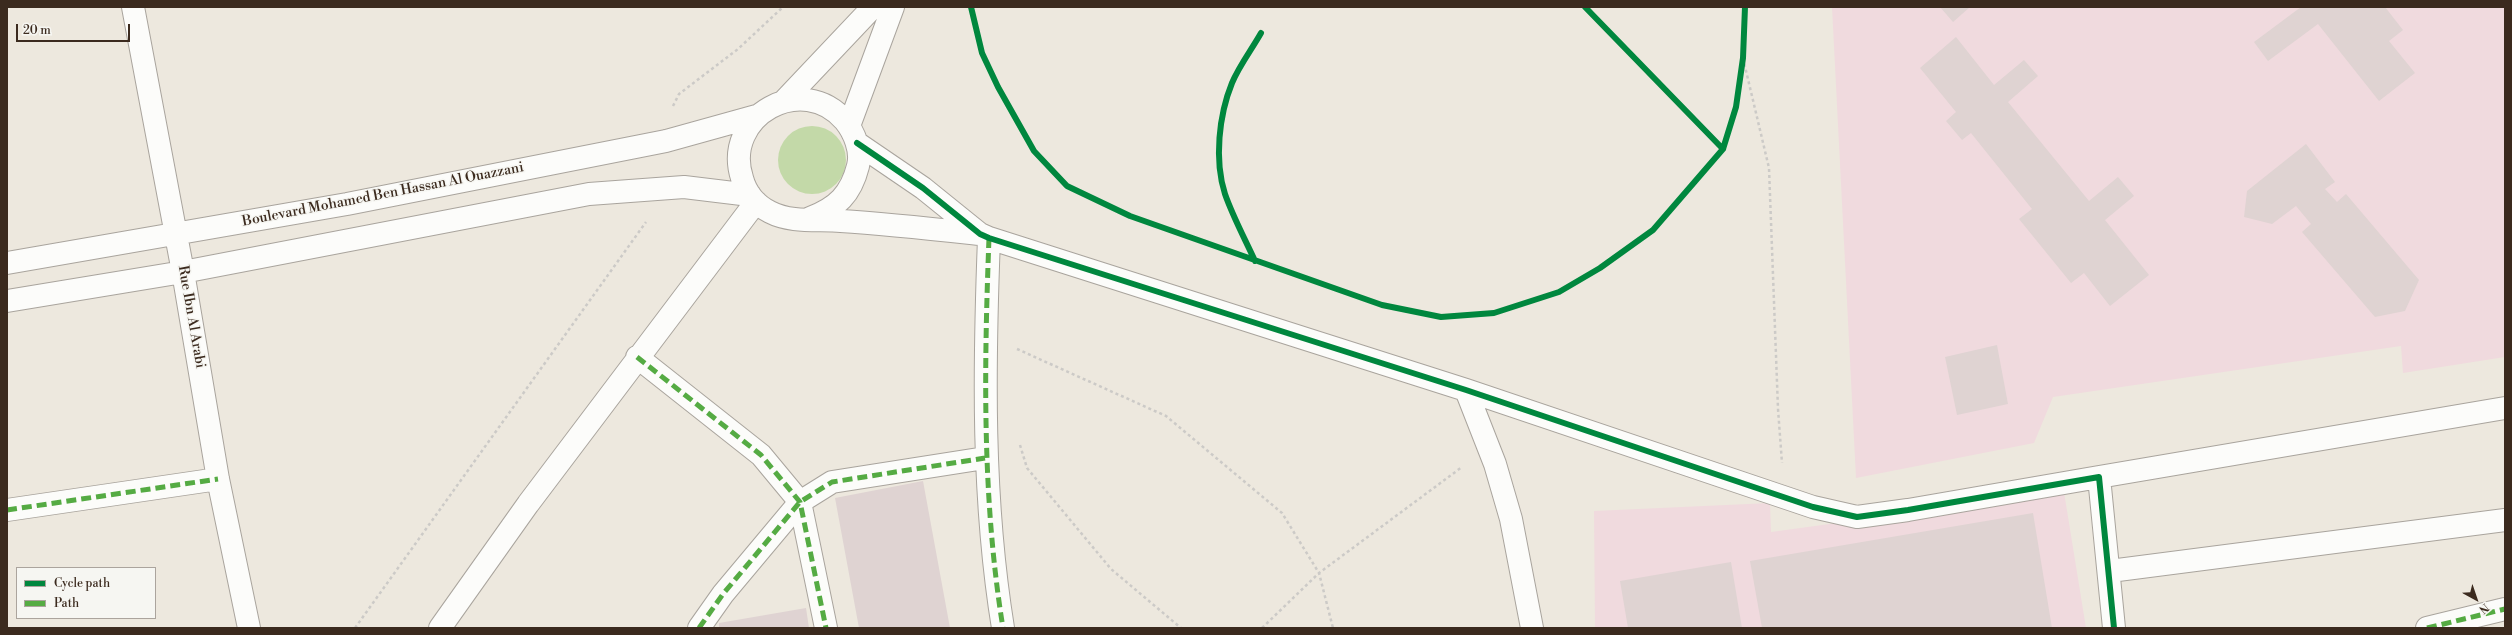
<!DOCTYPE html>
<style>
body{margin:0}
#map{position:relative;width:2512px;height:635px;overflow:hidden;background:#ede8de;font-family:"Libre Bodoni",serif}
canvas{display:block}
.frame{position:absolute;inset:0;border:8px solid #3b2a1e;pointer-events:none}
.legend{position:absolute;left:16px;top:567px;width:140px;height:52px;box-sizing:border-box;background:#f6f6f2;border:1px solid #aba49d;margin:0;padding:5px 7px;list-style:none;font-size:12px;color:#3b2a1e}
.legend li{display:flex;align-items:center;gap:8px;height:20px}
.legend b{width:20px;border:1px solid #aba49d}
.north{position:absolute;left:2456px;top:579px;width:40px;height:40px;-webkit-text-stroke:3px #f6f6f2;paint-order:stroke;rotate:140deg;font-size:11px;font-weight:700;line-height:16px;text-align:center;color:#3b2a1e}
.north::after{content:'';display:block;margin:auto;width:14px;height:18px;background:#3b2a1e;clip-path:polygon(50% 0,100% 100%,50% 72%,0 100%)}
.scale{position:absolute;left:16px;top:24px;width:114px;height:18px;box-sizing:border-box;border:2px solid #3b2a1e;border-top:0;padding-left:5px;font-size:12px;line-height:14px;white-space:nowrap;color:#3b2a1e;-webkit-text-stroke:3px #f6f6f2;paint-order:stroke}
</style>
<div id="map">
<canvas width="2512" height="635"></canvas>
<div class="frame"></div>
<ul class="legend">
<li><b style="height:5px;background:#00873e"></b>Cycle path</li>
<li><b style="height:5px;background:#55ab43"></b>Path</li>
</ul>
<div class="north">N</div>
<div class="scale">20 m</div>
</div>
<script>
const g = document.querySelector('canvas').getContext('2d');
g.lineJoin = 'round';
function fill(path, color) { g.fillStyle = color; g.fill(path, 'evenodd'); }
function strokePath(path, color, width, dash) { g.strokeStyle = color; g.lineWidth = width; g.lineCap = dash ? 'butt' : 'round'; g.setLineDash(dash || []); g.stroke(path); }
function write(font, color, halo, rows, align = 'center') {
  g.font = font + ' "Libre Bodoni",serif'; g.lineWidth = 3; g.setLineDash([]); g.textBaseline = 'middle'; g.strokeStyle = halo; g.fillStyle = color; for (const [text, x, y, turn = 0] of rows) {
    g.save(); g.translate(x, y); g.rotate((+turn || 0) * Math.PI / 180); g.textAlign = isNaN(turn) ? turn : align; if (halo) g.strokeText(text, 0, 0); g.fillText(text, 0, 0); g.restore();
  }
}
const built = new Path2D(`
 M 1832,7 L 2505,7 L 2505,357 L 2403,373 L 2401,346 L 2053,397 L 2034,443 L 1856,478 Z
 M 2064,492 L 2086,628 L 1595,628 L 1594,511 L 1770,503 L 1771,532 Z`);
const green = new Path2D(`
 M778 160a34 34 0 1 1 68 0a34 34 0 1 1-68 0Z`);
const building = new Path2D(`
 M 1940,7 L 1970,7 L 1953,22 Z
 M 2301,7 L 2385,7 L 2403,30 L 2389,41 L 2415,73 L 2379,101 L 2318,24 L 2268,61 L 2254,42 Z
 M 1956,37 L 1994,85 L 2024,60 L 2038,76 L 2008,102 L 2089,201 L 2118,177 L 2134,196 L 2105,220 L 2149,275 L 2110,306 L 2084,273 L 2071,283 L 2019,219 L 2032,209 L 1971,133 L 1962,140 L 1946,121 L 1956,112 L 1920,68 Z
 M 2306,144 L 2335,182 L 2325,189 L 2337,202 L 2346,194 L 2419,280 L 2405,311 L 2375,317 L 2302,232 L 2311,224 L 2296,206 L 2272,224 L 2244,217 L 2247,191 Z
 M 1997,345 L 2008,404 L 1957,415 L 1945,357 Z
 M 923,481 L 950,628 L 859,628 L 835,498 Z
 M 2033,513 L 2052,628 L 1762,628 L 1750,561 Z
 M 1731,562 L 1742,628 L 1628,628 L 1620,581 Z
 M 806,608 L 809,628 L 719,628 L 719,623 Z`);
const path = new Path2D(`
 M 1743,58 L 1769,168 L 1778,409 L 1782,463
 M 673,106 L 679,94 L 738,49 L 783,7
 M 1017,349 L 1166,416 L 1282,513 L 1319,573 L 1333,628
 M 1020,445 L 1027,468 L 1111,569 L 1181,628
 M 355,628 L 646,222
 M 1262,628 L 1319,573 L 1462,467`);
const minor = new Path2D(`
 M 133,7 L 183,272 L 218,479 L 249,628
 M 784,101 L 873,7
 M 849,126 L 893,7
 M 857,143 L 923,188 L 980,234 L 989,238 L 1466,390 L 1813,507 L 1857,517 L 1908,510 L 2099,477 L 2114,628
 M 810,218 C 837,208 851,194 858,166 C 862,151 854,132 845,121 C 803,71 722,116 742,178 C 746,193 756,205 770,212 C 791,223 818,219 841,221 C 887,224 933,229 980,234
 M 989,238 C 984,368 982,499 1003,628
 M 7,263 L 347,204 L 666,141 L 756,116
 M 7,301 L 183,272 L 589,194 L 684,187 L 750,195
 M 637,357 L 761,455 L 800,502 L 826,628
 M 1466,390 L 1495,464 L 1511,519 L 1532,628
 M 2099,477 L 2505,408
 M 7,510 L 218,479
 M 2110,571 L 2505,520
 M 440,628 L 528,504 L 756,202
 M 699,628 L 723,594 L 800,502 L 832,482 L 985,458
 M 2427,628 L 2505,609`);
const quiet = new Path2D(`
 M 989,238 C 984,368 982,499 1003,628
 M 637,357 L 761,455 L 800,502 L 826,628
 M 7,510 L 218,479
 M 699,628 L 723,594 L 800,502 L 832,482 L 985,458
 M 2427,628 L 2505,609`);
const cycleway = new Path2D(`
 M 971,7 L 982,53 L 998,87 L 1034,151 L 1067,186 L 1130,216 L 1382,305 L 1441,317 L 1494,313 L 1559,292 L 1600,268 L 1653,230 L 1723,149 L 1736,107 L 1743,58 L 1745,7
 M 1585,7 L 1723,149
 M 857,143 L 923,188 L 980,234 L 989,238 L 1466,390 L 1813,507 L 1857,517 L 1908,510 L 2099,477 L 2114,628
 M 1255,261 C 1245,239 1233,217 1225,194 C 1214,160 1219,115 1232,83 C 1239,66 1252,49 1261,33`);
const streetNames = [
 ["Boulevard Mohamed Ben Hassan Al Ouazzani",383,195,-11],
 ["Rue Ibn Al Arabi",191,317,80]
];
fill(built, '#f0dade');
fill(green, '#c3d9a8');
fill(building, '#dfd3d2');
strokePath(minor, '#a9a49d', 24);
strokePath(path, '#cccac7', 2.5, [3, 3]);
strokePath(minor, '#fcfcfa', 22);
strokePath(quiet, '#55ab43', 5, [10, 5]);
strokePath(cycleway, '#00873e', 6);
write('14px', '#3b2a1e', '#f6f6f2', streetNames);
</script>
